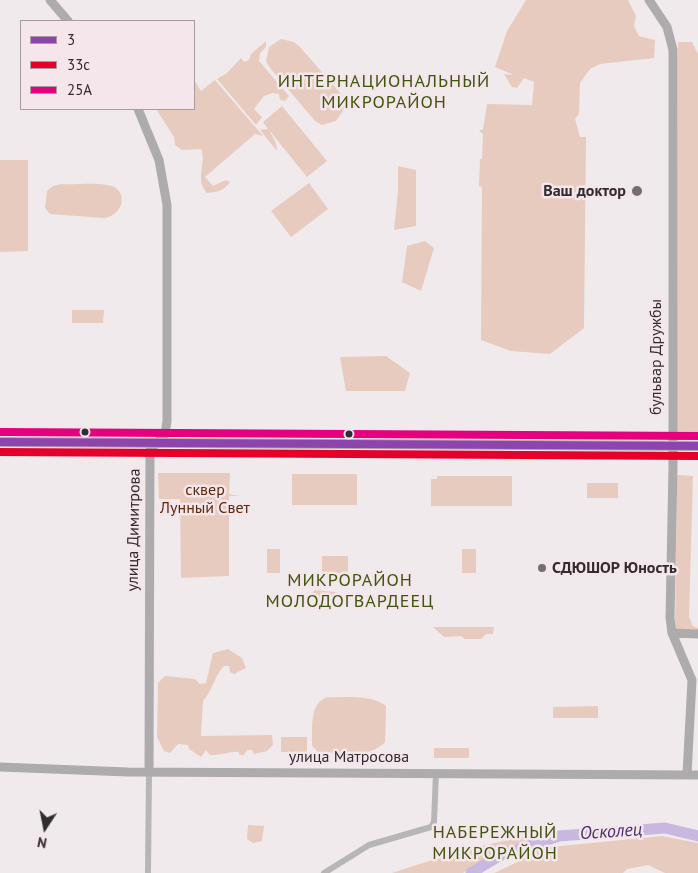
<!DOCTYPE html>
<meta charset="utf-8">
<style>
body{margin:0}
#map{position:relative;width:698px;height:873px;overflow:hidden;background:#f0eaec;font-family:"PT Sans",sans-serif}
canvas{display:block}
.legend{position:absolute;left:20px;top:20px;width:175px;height:90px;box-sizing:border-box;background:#f4e6eb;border:1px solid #a69c9f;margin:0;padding:6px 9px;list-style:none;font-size:15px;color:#312c2e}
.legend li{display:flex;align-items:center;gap:10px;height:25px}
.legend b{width:25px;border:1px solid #a69c9f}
.north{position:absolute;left:20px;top:803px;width:50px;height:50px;-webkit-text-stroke:4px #f4e6eb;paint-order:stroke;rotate:191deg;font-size:14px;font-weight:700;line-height:20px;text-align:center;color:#312c2e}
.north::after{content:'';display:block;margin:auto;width:18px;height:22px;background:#312c2e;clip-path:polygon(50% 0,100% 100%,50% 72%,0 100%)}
</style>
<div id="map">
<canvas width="698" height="873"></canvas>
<ul class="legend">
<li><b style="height:6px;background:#8e44ad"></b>3</li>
<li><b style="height:6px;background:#e4002b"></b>33с</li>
<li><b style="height:6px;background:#e5007d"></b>25А</li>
</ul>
<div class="north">N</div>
</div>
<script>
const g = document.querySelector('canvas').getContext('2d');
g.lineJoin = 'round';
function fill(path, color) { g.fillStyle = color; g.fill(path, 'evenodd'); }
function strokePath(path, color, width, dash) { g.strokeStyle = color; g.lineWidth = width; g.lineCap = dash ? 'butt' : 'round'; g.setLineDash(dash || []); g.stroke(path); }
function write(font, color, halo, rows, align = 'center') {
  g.font = font + ' "PT Sans",sans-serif'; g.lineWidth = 5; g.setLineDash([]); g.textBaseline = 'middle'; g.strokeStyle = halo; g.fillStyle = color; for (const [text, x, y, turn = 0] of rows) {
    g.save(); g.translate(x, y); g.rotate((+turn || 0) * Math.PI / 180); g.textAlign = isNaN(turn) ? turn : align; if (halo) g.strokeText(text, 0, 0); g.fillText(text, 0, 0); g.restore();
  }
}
const green = new Path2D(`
 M 526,0 L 628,0 L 636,16 L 634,26 L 639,36 L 655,40 L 654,58 L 600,64 L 590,69 L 580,83 L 579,114 L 575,119 L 580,137 L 586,137 L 584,328 L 550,354 L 511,351 L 481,340 L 482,187 L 479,186 L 480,159 L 482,159 L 483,134 L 479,131 L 483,129 L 487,104 L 532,105 L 534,82 L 524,78 L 517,88 L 512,87 L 504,74 L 514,75 L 495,67 L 507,31 Z
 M 281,39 L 294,42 L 300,47 L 342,95 L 344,109 L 336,121 L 322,125 L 315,121 L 270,68 L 266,61 L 269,47 Z
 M 266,41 L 266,47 L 260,53 L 259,61 L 289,96 L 285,101 L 280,100 L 279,94 L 273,93 L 264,96 L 254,109 L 262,117 L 256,125 L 217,79 L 227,73 L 241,58 L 244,62 L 249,60 L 251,54 Z
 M 678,42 L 692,42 L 698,54 L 698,438 L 682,437 L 677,431 Z
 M 194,80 L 201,91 L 215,80 L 263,136 L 255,134 L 205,177 L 213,186 L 226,180 L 230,182 C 224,191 217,192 207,193 C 194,179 207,164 201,149 L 182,150 L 175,145 L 174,137 L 156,109 L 194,109 Z
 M 282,106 L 327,161 L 307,177 L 269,130 L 276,143 L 277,151 L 260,130 L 268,129 L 263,122 Z
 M 0,160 L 28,160 L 28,251 L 0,252 Z
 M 398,166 L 416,170 L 416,226 L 394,230 L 398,192 Z
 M 309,183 L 328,209 L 291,237 L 271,211 Z
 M 61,184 C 76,185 93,182 108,185 C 129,189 125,215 104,218 L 50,214 L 45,208 L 47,191 L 53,186 Z
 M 425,241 L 434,248 L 421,291 L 402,282 L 407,246 Z
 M 72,310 L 104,310 L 103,323 L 72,323 Z
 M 386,356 L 410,373 L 405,391 L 346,391 L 340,357 Z
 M 158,473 L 230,473 L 229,494 L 240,496 L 229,496 L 229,576 L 181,578 L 180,499 L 159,499 Z
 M 292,474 L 357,474 L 357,505 L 292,505 Z
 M 677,475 L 693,476 L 689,617 L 693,626 L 698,628 L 698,631 L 676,630 L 675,626 Z
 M 437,476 L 512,476 L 512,506 L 431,506 L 431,479 L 437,479 Z
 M 587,483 L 618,483 L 618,498 L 587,498 Z
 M 267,549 L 280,549 L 280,573 L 267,573 Z
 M 462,549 L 476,549 L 476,573 L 462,573 Z
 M 322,556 L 348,556 L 348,573 L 322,573 Z
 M 315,590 L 336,592 L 337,597 L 333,600 L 312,599 L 310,594 Z
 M 433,627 L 494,627 L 493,634 L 486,634 L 481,639 L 465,639 L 461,636 L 444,637 Z
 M 228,649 L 242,658 L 246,668 L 234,674 L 230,672 L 229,666 L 224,666 C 214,676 213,690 203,701 L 201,736 L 272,735 L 273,745 L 267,751 L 254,754 L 252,750 L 247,750 L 244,755 L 239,755 L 239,752 C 230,751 220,756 210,755 L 206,750 L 201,757 L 189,749 L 188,745 L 178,744 L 170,753 L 164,751 L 157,737 L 158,683 L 165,676 L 195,679 L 200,684 L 206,683 L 213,653 Z
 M 328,697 C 346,698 371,694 386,706 L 386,711 L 385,742 C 370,759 338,752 318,752 L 312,746 C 313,729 308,703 328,697 Z
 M 598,706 L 598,718 L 553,718 L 553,707 Z
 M 281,737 L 307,737 L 307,752 L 281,752 Z
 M 434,748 L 469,748 L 469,758 L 434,758 Z
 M 248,825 L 264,826 L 262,841 L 253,843 L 247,839 Z
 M 546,833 L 483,860 L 463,873 L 392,873 C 443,856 493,841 546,833 Z
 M 662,836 L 698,843 L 698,873 L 665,873 L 648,865 L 627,869 L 623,873 L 494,873 L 526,858 L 540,848 Z`);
const river = new Path2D(`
 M 471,873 L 499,856 L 559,836 L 665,828 L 698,836`);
const street = new Path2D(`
 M 148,873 L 149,772
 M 324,873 L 369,845 L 431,827 L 434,822 L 436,773`);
const secondary = new Path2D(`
 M 50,0 L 68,21
 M 649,0 L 667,27 L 673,50 L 673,466 L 670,618 L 672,633 L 692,680 L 687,774
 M 138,109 L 159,160 L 167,205 L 167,421 L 165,434 L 150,450 L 149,772
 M 672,633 L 698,634
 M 0,767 L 128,772 L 698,775`);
const primary = new Path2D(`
 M 0,442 L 698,446`);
const bus1 = new Path2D(`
 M 0,442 L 698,446`);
const bus2 = new Path2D(`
 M 0,452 L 698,456`);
const bus3 = new Path2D(`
 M 0,432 L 698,436`);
const markers = [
 [637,191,6,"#746e70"],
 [85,432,4.5,"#312c2e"],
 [349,434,4.5,"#312c2e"],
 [542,568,5,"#746e70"]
];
const poiNames = [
 ["Ваш доктор",626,191],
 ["СДЮШОР Юность",552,568,"left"]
];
const streetNames = [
 ["бульвар Дружбы",656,357,-90],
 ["улица Димитрова",134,530,-89],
 ["улица Матросова",349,757]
];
const parkNames = [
 ["сквер",205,490],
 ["Лунный Свет",205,508]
];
const neighbourhoodNames = [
 ["ИНТЕРНАЦИОНАЛЬНЫЙ",384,82],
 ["МИКРОРАЙОН",384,103],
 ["МИКРОРАЙОН",350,581],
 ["МОЛОДОГВАРДЕЕЦ",350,602],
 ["НАБЕРЕЖНЫЙ",495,833],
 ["МИКРОРАЙОН",495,854]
];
const waterNames = [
 ["Осколец",611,832,-4]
];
fill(green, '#e8cbbf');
strokePath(river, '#c8b8df', 11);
strokePath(street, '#b8b5b7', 6);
strokePath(secondary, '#aeabad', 9);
strokePath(primary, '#b1aeb0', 10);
strokePath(bus1, '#8e44ad', 8);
strokePath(bus2, '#e4002b', 8);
strokePath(bus3, '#e5007d', 8);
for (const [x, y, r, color] of markers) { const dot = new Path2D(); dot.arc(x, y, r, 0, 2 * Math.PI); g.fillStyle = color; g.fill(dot); strokePath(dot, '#f4e6eb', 2); }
write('bold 16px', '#312c2e', '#f4e6eb', poiNames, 'right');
write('16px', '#312c2e', '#f4e6eb', streetNames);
write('16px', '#5e290a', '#f4e6eb', parkNames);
g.letterSpacing = '1px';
write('18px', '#3e550b', '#f4e6eb', neighbourhoodNames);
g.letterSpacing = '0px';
write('italic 18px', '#492d6e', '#f4e6eb', waterNames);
</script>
